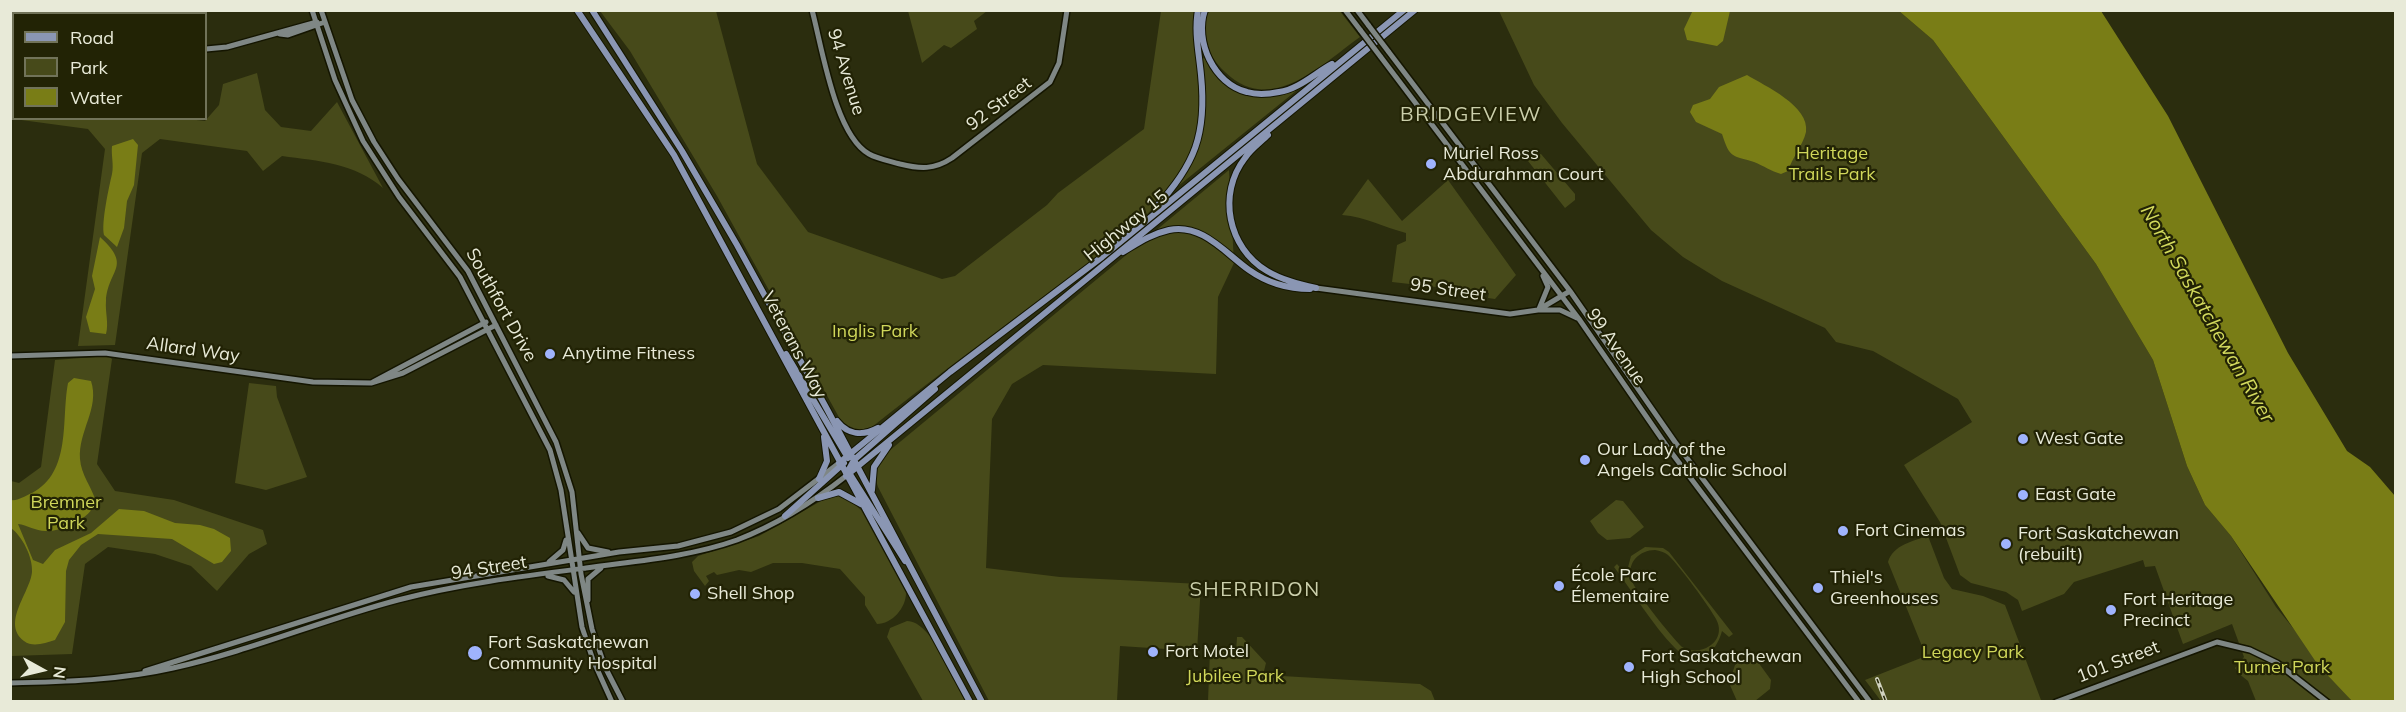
<!DOCTYPE html>
<meta charset="utf-8">
<style>
body{margin:0}
#map{position:relative;width:2406px;height:712px;overflow:hidden;background:#2b2d0e;font-family:Mulish,sans-serif}
canvas{display:block}
.frame{position:absolute;inset:0;border:12px solid #e8ead8;pointer-events:none}
.legend{position:absolute;left:12px;top:12px;width:195px;height:108px;box-sizing:border-box;background:#222305;border:2px solid #717359;margin:0;padding:8px 10px;list-style:none;font-size:18px;color:#e8ead8}
.legend li{display:flex;align-items:center;gap:12px;height:30px}
.legend b{width:30px;border:2px solid #717359}
.north{position:absolute;left:12px;top:640px;width:60px;height:60px;-webkit-text-stroke:4px #222305;paint-order:stroke;rotate:98deg;font-size:16px;font-weight:700;line-height:24px;text-align:center;color:#e8ead8}
.north::after{content:'';display:block;margin:auto;width:21px;height:27px;background:#e8ead8;clip-path:polygon(50% 0,100% 100%,50% 72%,0 100%)}
</style>
<div id="map">
<canvas width="2406" height="712"></canvas>
<div class="frame"></div>
<ul class="legend">
<li><b style="height:8px;background:#8a96b3"></b>Road</li>
<li><b style="height:16px;background:#474a1a"></b>Park</li>
<li><b style="height:16px;background:#797d16"></b>Water</li>
</ul>
<div class="north">N</div>
</div>
<script>
const g = document.querySelector('canvas').getContext('2d');
g.lineJoin = 'round';
function fill(path, color) { g.fillStyle = color; g.fill(path, 'evenodd'); }
function strokePath(path, color, width, dash) { g.strokeStyle = color; g.lineWidth = width; g.lineCap = dash ? 'butt' : 'round'; g.setLineDash(dash || []); g.stroke(path); }
function write(font, color, halo, rows, align = 'center') {
  g.font = font + ' Mulish,sans-serif'; g.lineWidth = 4.5; g.setLineDash([]); g.textBaseline = 'middle'; g.strokeStyle = halo; g.fillStyle = color; for (const [text, x, y, turn = 0] of rows) {
    g.save(); g.translate(x, y); g.rotate((+turn || 0) * Math.PI / 180); g.textAlign = isNaN(turn) ? turn : align; if (halo) g.strokeText(text, 0, 0); g.fillText(text, 0, 0); g.restore();
  }
}
const green = new Path2D(`
 M 1339,10 L 1360,37 C 1322,64 1271,117 1225,72 C 1205,53 1204,37 1206,11 Z
 M 600,11 L 716,11 L 757,164 L 808,232 L 942,279 L 955,276 L 1047,205 L 1058,193 L 1144,129 L 1161,11 L 1197,11 C 1191,56 1209,106 1194,150 C 1174,207 1082,267 1035,303 C 980,344 926,384 872,427 L 855,431 L 841,421 L 717,196 L 630,51 Z
 M 908,11 L 908,10 L 987,11 L 974,21 L 977,29 L 951,48 L 944,45 L 922,63 Z
 M 1499,11 L 1899,11 L 1933,40 L 2096,264 L 2153,360 L 2187,466 L 2205,505 L 2231,536 L 2276,607 L 2352,701 L 2256,701 L 2248,681 L 2238,673 L 2235,668 L 2244,657 L 2232,624 L 2183,644 L 2155,566 L 2145,567 L 2143,560 L 2074,582 L 2064,594 L 2022,611 L 2018,600 L 2006,592 L 1971,583 L 1960,575 L 1940,522 L 1904,465 L 1972,422 L 1958,399 L 1873,351 L 1836,342 L 1825,328 L 1722,281 L 1683,257 L 1651,230 L 1562,123 L 1534,85 Z
 M 1204,58 L 1240,92 L 1296,91 L 1172,191 C 1209,146 1203,113 1201,59 Z
 M 257,73 L 265,110 L 281,127 L 311,131 L 337,102 L 383,188 C 355,163 318,161 282,156 L 263,171 L 247,151 L 160,139 L 142,153 L 115,345 L 78,346 L 105,149 L 88,129 L 14,119 L 179,118 L 205,121 L 219,105 L 223,84 Z
 M 1541,154 L 1575,194 L 1575,200 L 1565,208 L 1528,161 L 1530,157 Z
 M 1229,170 L 1234,263 L 1218,297 L 1216,374 L 1043,365 L 1012,384 L 992,419 L 986,568 L 1060,577 L 1201,584 L 1197,651 L 1120,646 L 1117,701 L 989,701 L 878,487 C 873,471 878,463 889,451 Z
 M 1368,179 L 1402,221 L 1448,180 L 1516,275 L 1495,299 L 1488,298 L 1489,293 L 1392,282 L 1397,245 L 1406,241 L 1406,233 C 1383,227 1366,217 1342,215 Z
 M 108,356 L 112,359 L 97,464 L 115,491 L 174,500 L 263,530 L 267,544 L 249,554 L 217,591 L 191,566 L 155,554 L 108,547 L 85,564 L 72,654 L 11,656 L 11,481 L 19,483 L 41,467 L 55,360 Z
 M 249,383 L 276,386 L 277,397 L 307,477 L 266,490 L 235,483 Z
 M 840,496 L 847,498 L 861,510 L 906,593 C 906,608 892,624 877,624 L 865,605 L 865,597 L 840,569 L 802,563 L 773,563 L 751,572 L 739,570 L 717,575 L 714,572 L 706,576 L 709,581 L 705,586 L 694,571 L 692,562 L 698,556 L 759,536 L 828,497 Z
 M 1616,500 L 1623,501 L 1644,527 L 1630,538 L 1607,540 L 1598,533 L 1590,521 Z
 M 1928,536 L 1944,578 L 1952,589 L 1983,596 L 2005,605 L 2041,700 L 1881,701 L 1865,680 L 1926,656 L 1888,562 C 1893,545 1913,541 1928,536 Z
 M 1645,547 L 1663,548 L 1669,552 L 1733,634 L 1729,637 L 1722,631 C 1716,654 1696,670 1675,648 C 1652,625 1634,593 1614,567 L 1617,564 L 1626,575 L 1631,556 ZM 1655,550 C 1660,551 1664,552 1668,555 C 1679,565 1709,606 1716,619 C 1728,641 1701,658 1682,647 C 1672,637 1633,590 1631,578 C 1627,562 1640,550 1655,550 Z
 M 907,621 C 932,621 954,681 965,701 L 923,701 L 887,637 L 890,628 Z
 M 1237,637 L 1242,637 L 1266,663 L 1263,675 L 1268,679 L 1282,676 L 1420,684 L 1431,691 L 1435,701 L 1208,701 L 1210,651 L 1236,652 Z
 M 1750,651 L 1771,680 L 1770,689 L 1755,701 L 1737,701 L 1729,683 L 1735,665 Z`);
const water = new Path2D(`
 M 1693,10 L 1730,11 L 1723,41 L 1717,46 L 1687,40 L 1684,29 Z
 M 2101,11 L 2168,116 L 2288,353 L 2347,451 L 2370,467 L 2395,496 L 2395,701 L 2352,701 L 2318,665 L 2231,536 L 2205,505 L 2187,466 L 2153,360 L 2096,264 L 1933,40 L 1899,11 Z
 M 1747,75 C 1765,86 1810,106 1806,132 C 1803,145 1792,158 1788,171 L 1781,174 C 1771,171 1764,166 1754,162 C 1732,155 1730,159 1722,134 L 1696,122 L 1690,112 L 1693,105 L 1710,99 L 1719,87 Z
 M 133,139 L 138,145 L 134,185 L 127,201 L 124,228 L 117,247 L 104,235 C 101,223 109,187 112,174 C 114,165 111,155 112,146 Z
 M 100,237 C 133,267 108,269 106,301 C 105,312 109,323 106,334 L 90,332 L 86,317 L 95,289 L 92,276 Z
 M 74,378 L 91,381 C 100,408 78,431 80,459 C 81,475 92,487 96,502 C 90,519 62,532 45,531 C 36,531 27,525 18,524 L 33,560 L 43,564 L 55,550 L 91,533 L 119,509 L 144,511 L 175,523 L 200,525 L 214,529 L 230,538 L 231,551 L 222,562 L 214,564 L 172,539 L 98,534 L 81,545 L 69,560 L 66,571 L 65,622 L 55,640 C 45,643 33,648 24,641 C 1,623 30,593 32,572 C 33,557 22,536 11,528 L 11,500 C 18,501 25,496 32,493 C 72,472 61,419 68,383 Z`);
const secondary = new Path2D(`
 M 312,10 L 335,80 L 363,141 L 399,197 L 460,277 L 550,450 L 561,490 L 582,627 L 593,660 L 612,702
 M 321,10 L 352,100 L 374,142 L 398,179 L 468,271 L 556,442 L 572,492 L 581,574 L 592,629 L 605,667 L 623,702
 M 812,10 C 822,47 835,135 869,154 C 878,159 890,161 900,164 C 920,169 934,170 952,158 L 1050,82 L 1059,63 L 1067,10
 M 1345,10 L 1361,31
 M 1357,10 L 1369,26
 M 10,25 L 14,25
 M 280,34 L 288,35 L 325,22
 M 206,49 L 227,47 L 317,22
 M 1388,51 L 1570,291 L 1675,442 L 1870,702
 M 1380,56 L 1579,319 L 1668,448 L 1859,702
 M 1316,288 L 1510,314 L 1538,310 L 1570,291
 M 1539,309 L 1548,287 L 1543,276
 M 1540,310 L 1560,310 L 1577,318
 M 10,356 L 105,353 L 313,382 L 371,383 L 403,373 L 496,325
 M 373,382 L 486,322
 M 578,533 L 588,548 L 608,552
 M 549,562 L 563,550 L 566,540
 M 548,576 L 564,580 L 574,592
 M 588,600 L 588,579 L 601,568
 M 145,671 L 411,587 L 619,552 L 678,546 L 731,532 L 779,509 L 839,463
 M 10,683 C 64,682 120,680 173,668 C 250,651 322,620 398,600 C 459,584 523,576 586,568 C 636,561 689,557 737,540 C 776,525 813,502 846,476
 M 2056,702 L 2217,642 L 2250,650 L 2277,663 L 2327,702`);
const primary = new Path2D(`
 M 577,10 L 674,155 L 970,702
 M 592,10 L 682,151 L 737,245 L 828,411 L 982,702
 M 1205,10 C 1194,41 1214,84 1247,92 C 1257,95 1269,94 1279,92 C 1299,89 1315,73 1332,64
 M 1268,135 C 1261,142 1251,149 1245,158 C 1217,194 1228,248 1267,271 C 1282,280 1299,284 1316,288
 M 1155,208 C 1195,165 1207,134 1201,75 C 1199,53 1194,32 1198,10
 M 1123,252 C 1138,243 1151,234 1169,230 C 1202,223 1225,253 1249,270 C 1266,282 1288,289 1310,289
 M 786,354 L 848,458
 M 837,421 C 848,435 863,436 878,428
 M 839,463 L 950,372 L 1102,257 L 1404,10
 M 848,471 L 905,561
 M 847,473 L 854,460 L 935,389
 M 846,476 L 1415,10
 M 819,479 L 827,461 L 824,437
 M 872,490 L 874,467 L 889,445
 M 818,498 L 839,492 L 861,504
 M 785,516 L 844,463`);
const rail = new Path2D(`
 M 1877,679 L 1886,702`);
const secondaryBridge = new Path2D(`
 M 1369,26 L 1388,51
 M 1361,31 L 1380,56`);
const markers = [
 [1431,164,6,"#9fb3fd"],
 [550,354,6,"#9fb3fd"],
 [2023,439,6,"#9fb3fd"],
 [1585,460,6,"#9fb3fd"],
 [2023,495,6,"#9fb3fd"],
 [1843,531,6,"#9fb3fd"],
 [2006,544,6,"#9fb3fd"],
 [1559,586,6,"#9fb3fd"],
 [1818,588,6,"#9fb3fd"],
 [695,594,6,"#9fb3fd"],
 [2111,610,6,"#9fb3fd"],
 [1153,652,6,"#9fb3fd"],
 [475,653,8,"#9fb3fd"],
 [1629,667,6,"#9fb3fd"]
];
const streetNames = [
 ["94 Avenue",846,72,73],
 ["92 Street",999,104,-37],
 ["Highway 15",1126,226,-39],
 ["95 Street",1448,290,8],
 ["Southfort Drive",501,305,61],
 ["Veterans Way",794,345,62],
 ["99 Avenue",1616,347,55],
 ["Allard Way",193,350,8],
 ["94 Street",489,568,-9],
 ["101 Street",2118,662,-21]
];
const poiNames = [
 ["Muriel Ross",1443,154],
 ["Abdurahman Court",1443,175],
 ["Anytime Fitness",562,354],
 ["West Gate",2035,439],
 ["Our Lady of the",1597,450],
 ["Angels Catholic School",1597,471],
 ["East Gate",2035,495],
 ["Fort Cinemas",1855,531],
 ["Fort Saskatchewan",2018,534],
 ["(rebuilt)",2018,555],
 ["École Parc",1571,576],
 ["Élementaire",1571,597],
 ["Thiel's",1830,578],
 ["Greenhouses",1830,599],
 ["Shell Shop",707,594],
 ["Fort Heritage",2123,600],
 ["Precinct",2123,621],
 ["Fort Saskatchewan",488,643],
 ["Community Hospital",488,664],
 ["Fort Motel",1165,652],
 ["Fort Saskatchewan",1641,657],
 ["High School",1641,678]
];
const parkNames = [
 ["Heritage",1832,154],
 ["Trails Park",1832,175],
 ["Inglis Park",875,332],
 ["Bremner",66,503],
 ["Park",66,524],
 ["Legacy Park",1973,653],
 ["Turner Park",2282,668],
 ["Jubilee Park",1235,677]
];
const neighbourhoodNames = [
 ["BRIDGEVIEW",1471,115],
 ["SHERRIDON",1255,590]
];
const waterNames = [
 ["North Saskatchewan River",2207,314,60]
];
fill(green, '#474a1a');
fill(water, '#797d16');
strokePath(secondary, '#141500', 8);
strokePath(primary, '#141500', 8);
strokePath(secondary, '#7f8785', 5);
strokePath(primary, '#8a96b3', 6);
strokePath(rail, '#d0d2bf', 4);
strokePath(rail, '#222305', 1.5, [4.5]);
strokePath(secondaryBridge, '#141500', 8, []);
strokePath(secondaryBridge, '#7f8785', 5);
for (const [x, y, r, color] of markers) { const dot = new Path2D(); dot.arc(x, y, r, 0, 2 * Math.PI); g.fillStyle = color; g.fill(dot); strokePath(dot, '#222305', 2); }
write('18px', '#e8ead8', '#222305', streetNames);
write('18px', '#e8ead8', '#222305', poiNames, 'left');
write('18px', '#d0d75a', '#222305', parkNames);
g.letterSpacing = '1.5px';
write('20px', '#cbcfab', '#222305', neighbourhoodNames);
g.letterSpacing = '0px';
write('italic 20px', '#d3da5d', '#222305', waterNames);
</script>
